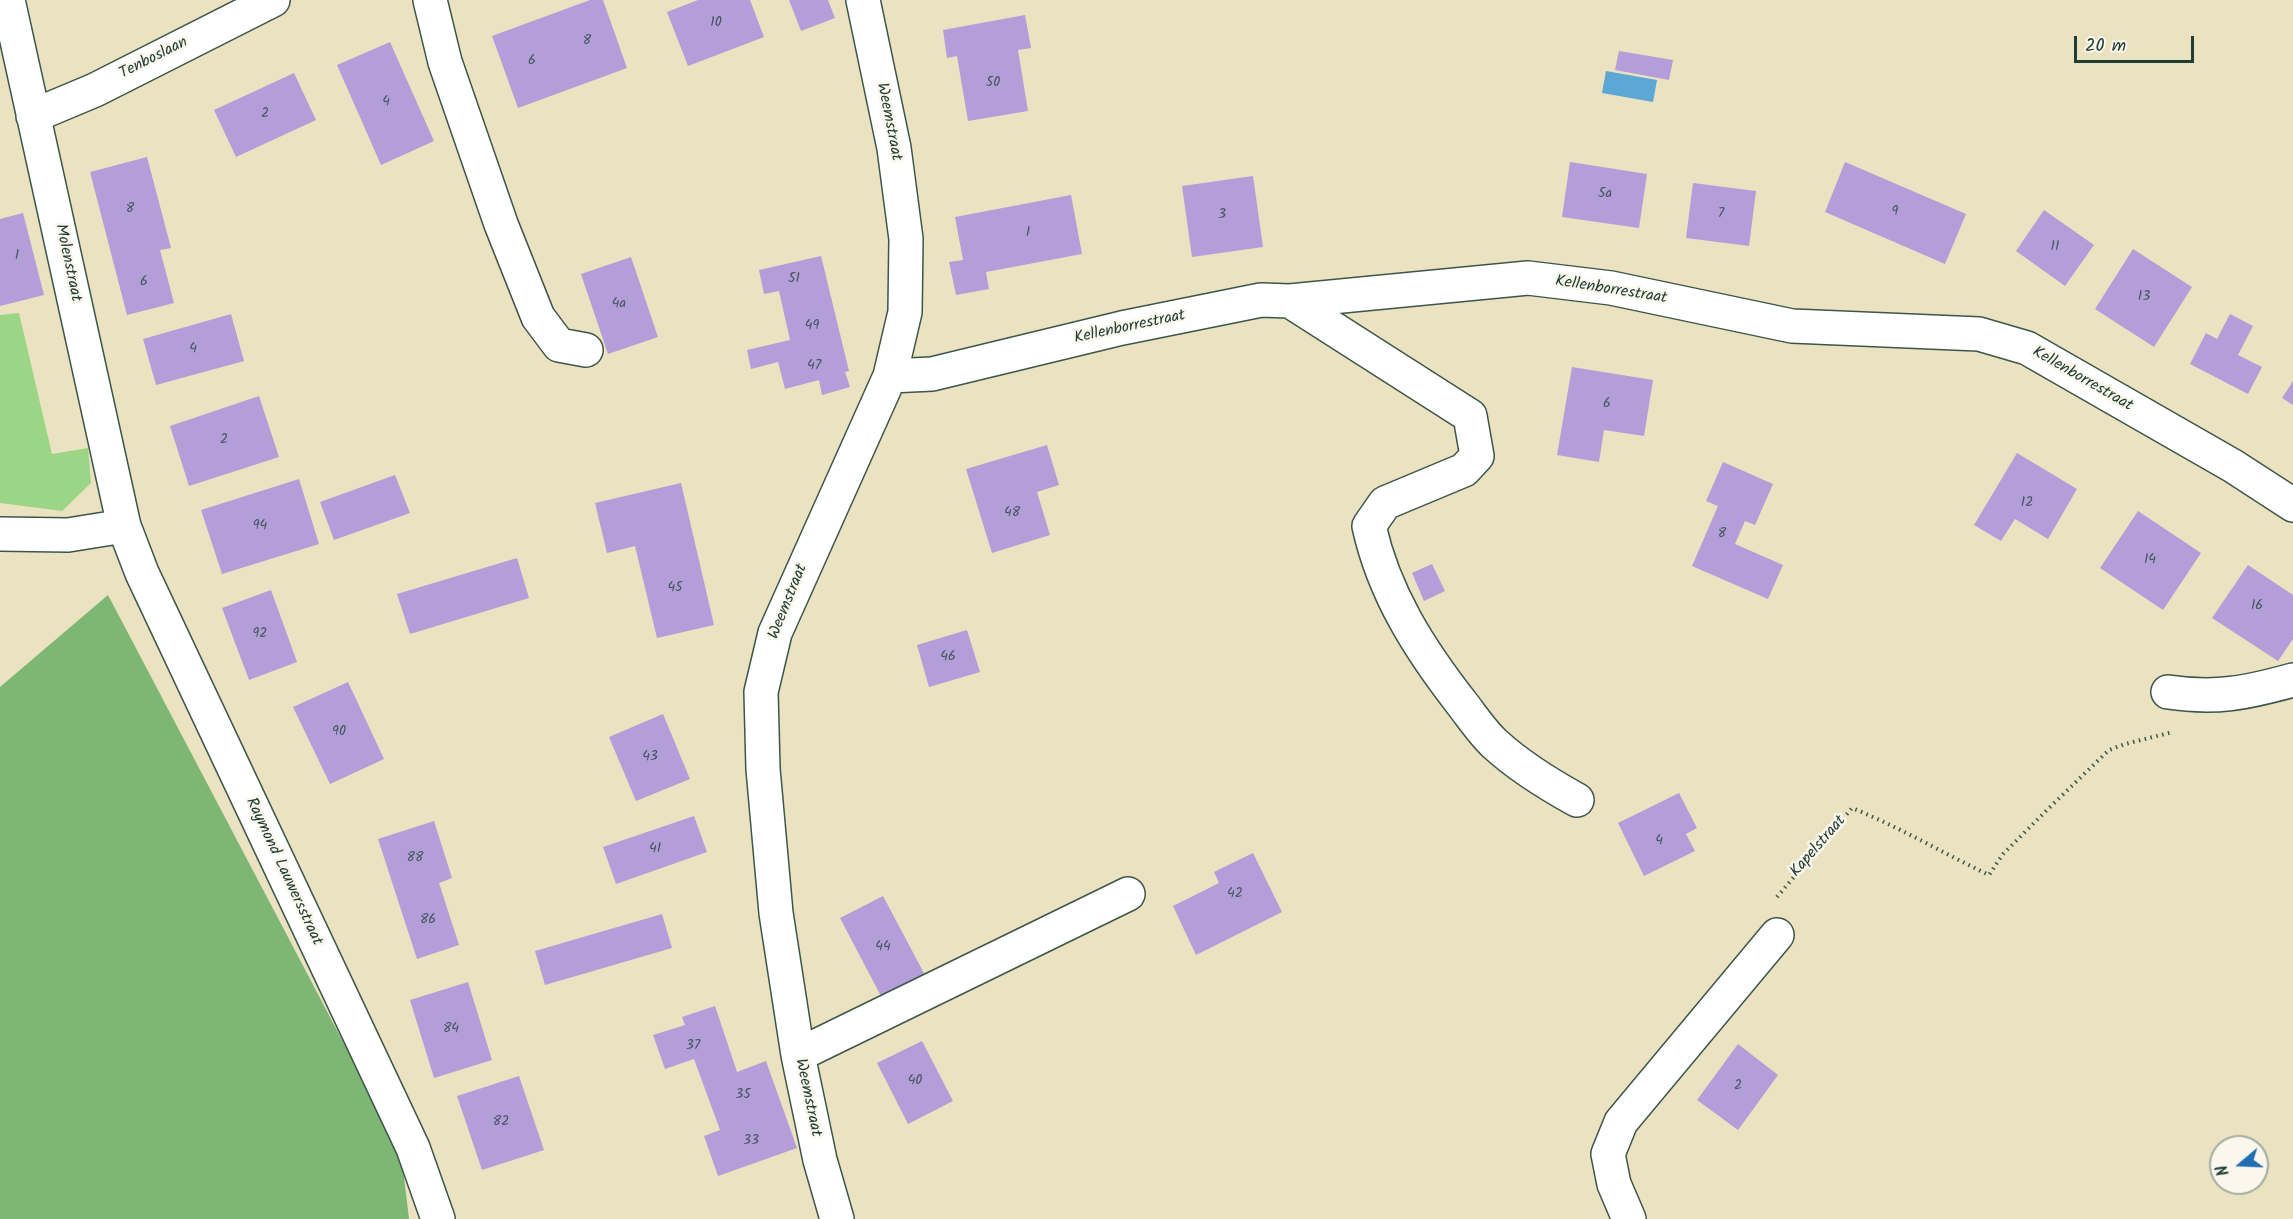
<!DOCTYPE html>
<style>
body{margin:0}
#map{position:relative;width:2293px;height:1219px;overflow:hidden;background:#eae2c0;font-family:Kalam,sans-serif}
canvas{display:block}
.north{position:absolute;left:2209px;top:1135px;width:60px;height:60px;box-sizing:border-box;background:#fbf7ec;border:2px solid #a3ada2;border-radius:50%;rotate:251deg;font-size:16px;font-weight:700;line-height:24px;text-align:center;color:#1f3d34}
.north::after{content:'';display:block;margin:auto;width:21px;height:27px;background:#1f6fb2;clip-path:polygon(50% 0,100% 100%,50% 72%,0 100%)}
.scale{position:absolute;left:2074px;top:36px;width:120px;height:27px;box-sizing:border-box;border:3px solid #1f3d34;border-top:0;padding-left:8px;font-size:18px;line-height:21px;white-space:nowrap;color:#1f3d34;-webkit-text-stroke:4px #fbf7ec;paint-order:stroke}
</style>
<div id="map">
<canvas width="2293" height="1219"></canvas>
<div class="north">N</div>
<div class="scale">20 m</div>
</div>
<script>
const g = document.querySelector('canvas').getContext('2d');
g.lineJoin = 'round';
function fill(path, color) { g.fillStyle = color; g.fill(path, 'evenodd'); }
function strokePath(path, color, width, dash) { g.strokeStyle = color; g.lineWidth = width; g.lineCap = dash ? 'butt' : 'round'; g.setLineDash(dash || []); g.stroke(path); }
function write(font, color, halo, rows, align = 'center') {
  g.font = font + ' Kalam,sans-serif'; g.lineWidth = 5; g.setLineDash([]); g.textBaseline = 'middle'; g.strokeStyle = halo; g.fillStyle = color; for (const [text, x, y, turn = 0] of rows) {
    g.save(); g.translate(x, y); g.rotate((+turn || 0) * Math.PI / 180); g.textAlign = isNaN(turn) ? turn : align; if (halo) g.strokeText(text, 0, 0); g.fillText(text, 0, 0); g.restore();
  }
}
const green = new Path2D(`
 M 19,313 L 52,454 L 88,448 L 91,483 L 62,511 L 0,503 L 0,315 Z`);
const forest = new Path2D(`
 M 108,595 L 401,1152 L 409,1219 L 0,1219 L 0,687 Z`);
const water = new Path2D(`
 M 1606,71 L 1657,80 L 1653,102 L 1602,93 Z`);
const building = new Path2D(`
 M 590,0 L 603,0 L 627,68 L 518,108 L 492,36 Z
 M 698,0 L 750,0 L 764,37 L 688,66 L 667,12 Z
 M 789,0 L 828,0 L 835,18 L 801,31 Z
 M 1025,15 L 1031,48 L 1018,50 L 1028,111 L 968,121 L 957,56 L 947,58 L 943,30 Z
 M 390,42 L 434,141 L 381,165 L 337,65 Z
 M 1619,51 L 1673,60 L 1669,80 L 1615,70 Z
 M 294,73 L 316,120 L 236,157 L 214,110 Z
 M 147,157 L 171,248 L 160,250 L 174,303 L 127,315 L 90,172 Z
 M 1570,162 L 1647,174 L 1639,228 L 1562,217 Z
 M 1845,162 L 1966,214 L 1945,264 L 1825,212 Z
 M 1253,176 L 1263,247 L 1192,257 L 1182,186 Z
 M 1693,183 L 1756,191 L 1749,246 L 1686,238 Z
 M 1071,195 L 1082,254 L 986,272 L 989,289 L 956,295 L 949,262 L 963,260 L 955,217 Z
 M 2044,210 L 2094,245 L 2065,286 L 2016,251 Z
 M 23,213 L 44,295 L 0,306 L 0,219 Z
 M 2133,249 L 2192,287 L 2154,347 L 2095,309 Z
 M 821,256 L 849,371 L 845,372 L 850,387 L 822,395 L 819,380 L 785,389 L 778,362 L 751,369 L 747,350 L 790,340 L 779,291 L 764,294 L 759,270 Z
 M 631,257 L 658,337 L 608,354 L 581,274 Z
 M 231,314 L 244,361 L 156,385 L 143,339 Z
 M 2230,314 L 2253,326 L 2238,355 L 2262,367 L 2248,394 L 2190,364 L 2206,333 L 2217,339 Z
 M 1572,367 L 1653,380 L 1644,436 L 1604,430 L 1599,462 L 1557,455 Z
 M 2293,381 L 2293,405 L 2282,398 Z
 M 259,396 L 279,457 L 189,486 L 170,426 Z
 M 1047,445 L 1059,485 L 1037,492 L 1050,535 L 992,553 L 966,469 Z
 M 2017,453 L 2077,489 L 2048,539 L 2015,519 L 2001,541 L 1974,525 Z
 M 1723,462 L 1773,484 L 1755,525 L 1745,521 L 1735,544 L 1783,565 L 1768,599 L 1692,566 L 1718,506 L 1706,501 Z
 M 395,475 L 410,513 L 334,540 L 320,502 Z
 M 299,479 L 319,544 L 222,574 L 201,510 Z
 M 681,483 L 714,625 L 657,638 L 635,546 L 607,553 L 595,503 Z
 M 2138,511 L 2201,553 L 2163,610 L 2100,568 Z
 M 517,558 L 529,598 L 410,634 L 397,594 Z
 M 1432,564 L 1445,591 L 1424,601 L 1412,573 Z
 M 2248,565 L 2293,595 L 2293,639 L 2278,661 L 2212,618 Z
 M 271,590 L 297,662 L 249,680 L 222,608 Z
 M 967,630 L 980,672 L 929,687 L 917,645 Z
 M 348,682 L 384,759 L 330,784 L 293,707 Z
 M 663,714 L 690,779 L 636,801 L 609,737 Z
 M 1679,793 L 1697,828 L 1686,834 L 1695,851 L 1644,876 L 1618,823 Z
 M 694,816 L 707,852 L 616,884 L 603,847 Z
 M 434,821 L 452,878 L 439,883 L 459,945 L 417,959 L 378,839 Z
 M 1253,853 L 1282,912 L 1196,955 L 1173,906 L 1219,883 L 1214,872 Z
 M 883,896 L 926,977 L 883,1000 L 840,918 Z
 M 662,914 L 672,948 L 545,985 L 535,951 Z
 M 468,982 L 492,1060 L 434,1078 L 410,1000 Z
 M 715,1006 L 737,1072 L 766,1061 L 797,1148 L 718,1176 L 704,1136 L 720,1130 L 694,1059 L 665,1069 L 653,1035 L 685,1025 L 682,1017 Z
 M 922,1041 L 953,1101 L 908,1124 L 877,1063 Z
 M 1738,1044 L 1778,1075 L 1738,1130 L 1697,1100 Z
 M 519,1076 L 544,1150 L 482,1170 L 457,1096 Z`);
const path = new Path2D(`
 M 1777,897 L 1852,808 C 1899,827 1943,853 1989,875 L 2003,854 L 2049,808 L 2109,750 L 2125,744 L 2173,732`);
const minor = new Path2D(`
 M 8,0 L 124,526 L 142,573 L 413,1148 L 438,1219
 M 430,0 L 445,62 L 501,224 L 538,317 L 559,345 L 586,350
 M 33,116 L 95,90 L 273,0
 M 1290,301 L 1470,416 L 1477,456 L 1464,470 L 1385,503 L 1369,526 C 1384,594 1420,650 1463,705 C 1473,718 1483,733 1495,744 C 1520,767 1548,784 1577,800
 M 890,376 L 932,374 L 1122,328 L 1261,300 L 1290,301 L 1528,278 L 1611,288 L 1792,326 L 1979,334 L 2027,348 L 2233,466 L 2293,505
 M 0,534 L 68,535 L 124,526
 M 2168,692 C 2216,699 2246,693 2293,680
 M 798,1055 L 1128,894
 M 837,1219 L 820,1160 L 798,1055 L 776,913 L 763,769 L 761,692 L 775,633 L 890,376 L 905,312 L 906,239 L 894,148 L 863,0
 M 1629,1219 L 1614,1184 L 1608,1154 L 1621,1122 L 1777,935`);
const numberNames = [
 ["10",716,24],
 ["8",587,42],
 ["6",532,62],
 ["50",993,84],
 ["4",386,103],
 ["2",265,115],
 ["5a",1605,195],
 ["8",130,210],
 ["9",1895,213],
 ["7",1721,215],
 ["3",1222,216],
 ["1",1028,234],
 ["11",2055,248],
 ["1",17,257],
 ["51",794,280],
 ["6",144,283],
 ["13",2144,298],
 ["4a",619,305],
 ["49",812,327],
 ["4",193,350],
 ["47",814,367],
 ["6",1607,405],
 ["2",224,441],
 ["12",2027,504],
 ["48",1012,514],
 ["94",260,527],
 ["8",1722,535],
 ["14",2150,561],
 ["45",675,589],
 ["16",2257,607],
 ["92",260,635],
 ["46",948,658],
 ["90",339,733],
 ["43",650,758],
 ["4",1659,842],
 ["41",655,850],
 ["88",415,859],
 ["42",1235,895],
 ["86",428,921],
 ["44",883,948],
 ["84",451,1030],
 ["37",693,1047],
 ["40",915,1082],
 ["2",1738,1087],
 ["35",743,1096],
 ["82",501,1123],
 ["33",751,1142]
];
const streetNames = [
 ["Tenboslaan",154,59,-27],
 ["Weemstraat",888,122,79],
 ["Molenstraat",67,263,78],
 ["Kellenborrestraat",1611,291,9],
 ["Kellenborrestraat",1130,328,-12],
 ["Kellenborrestraat",2082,380,30],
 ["Weemstraat",789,602,-68],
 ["Kapelstraat",1819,847,-49],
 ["Raymond Lauwersstraat",283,872,65],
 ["Weemstraat",807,1098,78]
];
fill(green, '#9dd587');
fill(forest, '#7eb674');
fill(water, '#5da7d5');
fill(building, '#b39ed9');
strokePath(minor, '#3d5649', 36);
strokePath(path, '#3d5649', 4, [1.5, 4.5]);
strokePath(minor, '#fff', 33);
write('14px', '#44555d', null, numberNames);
write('16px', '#1f3d34', '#fbf7ec', streetNames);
</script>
